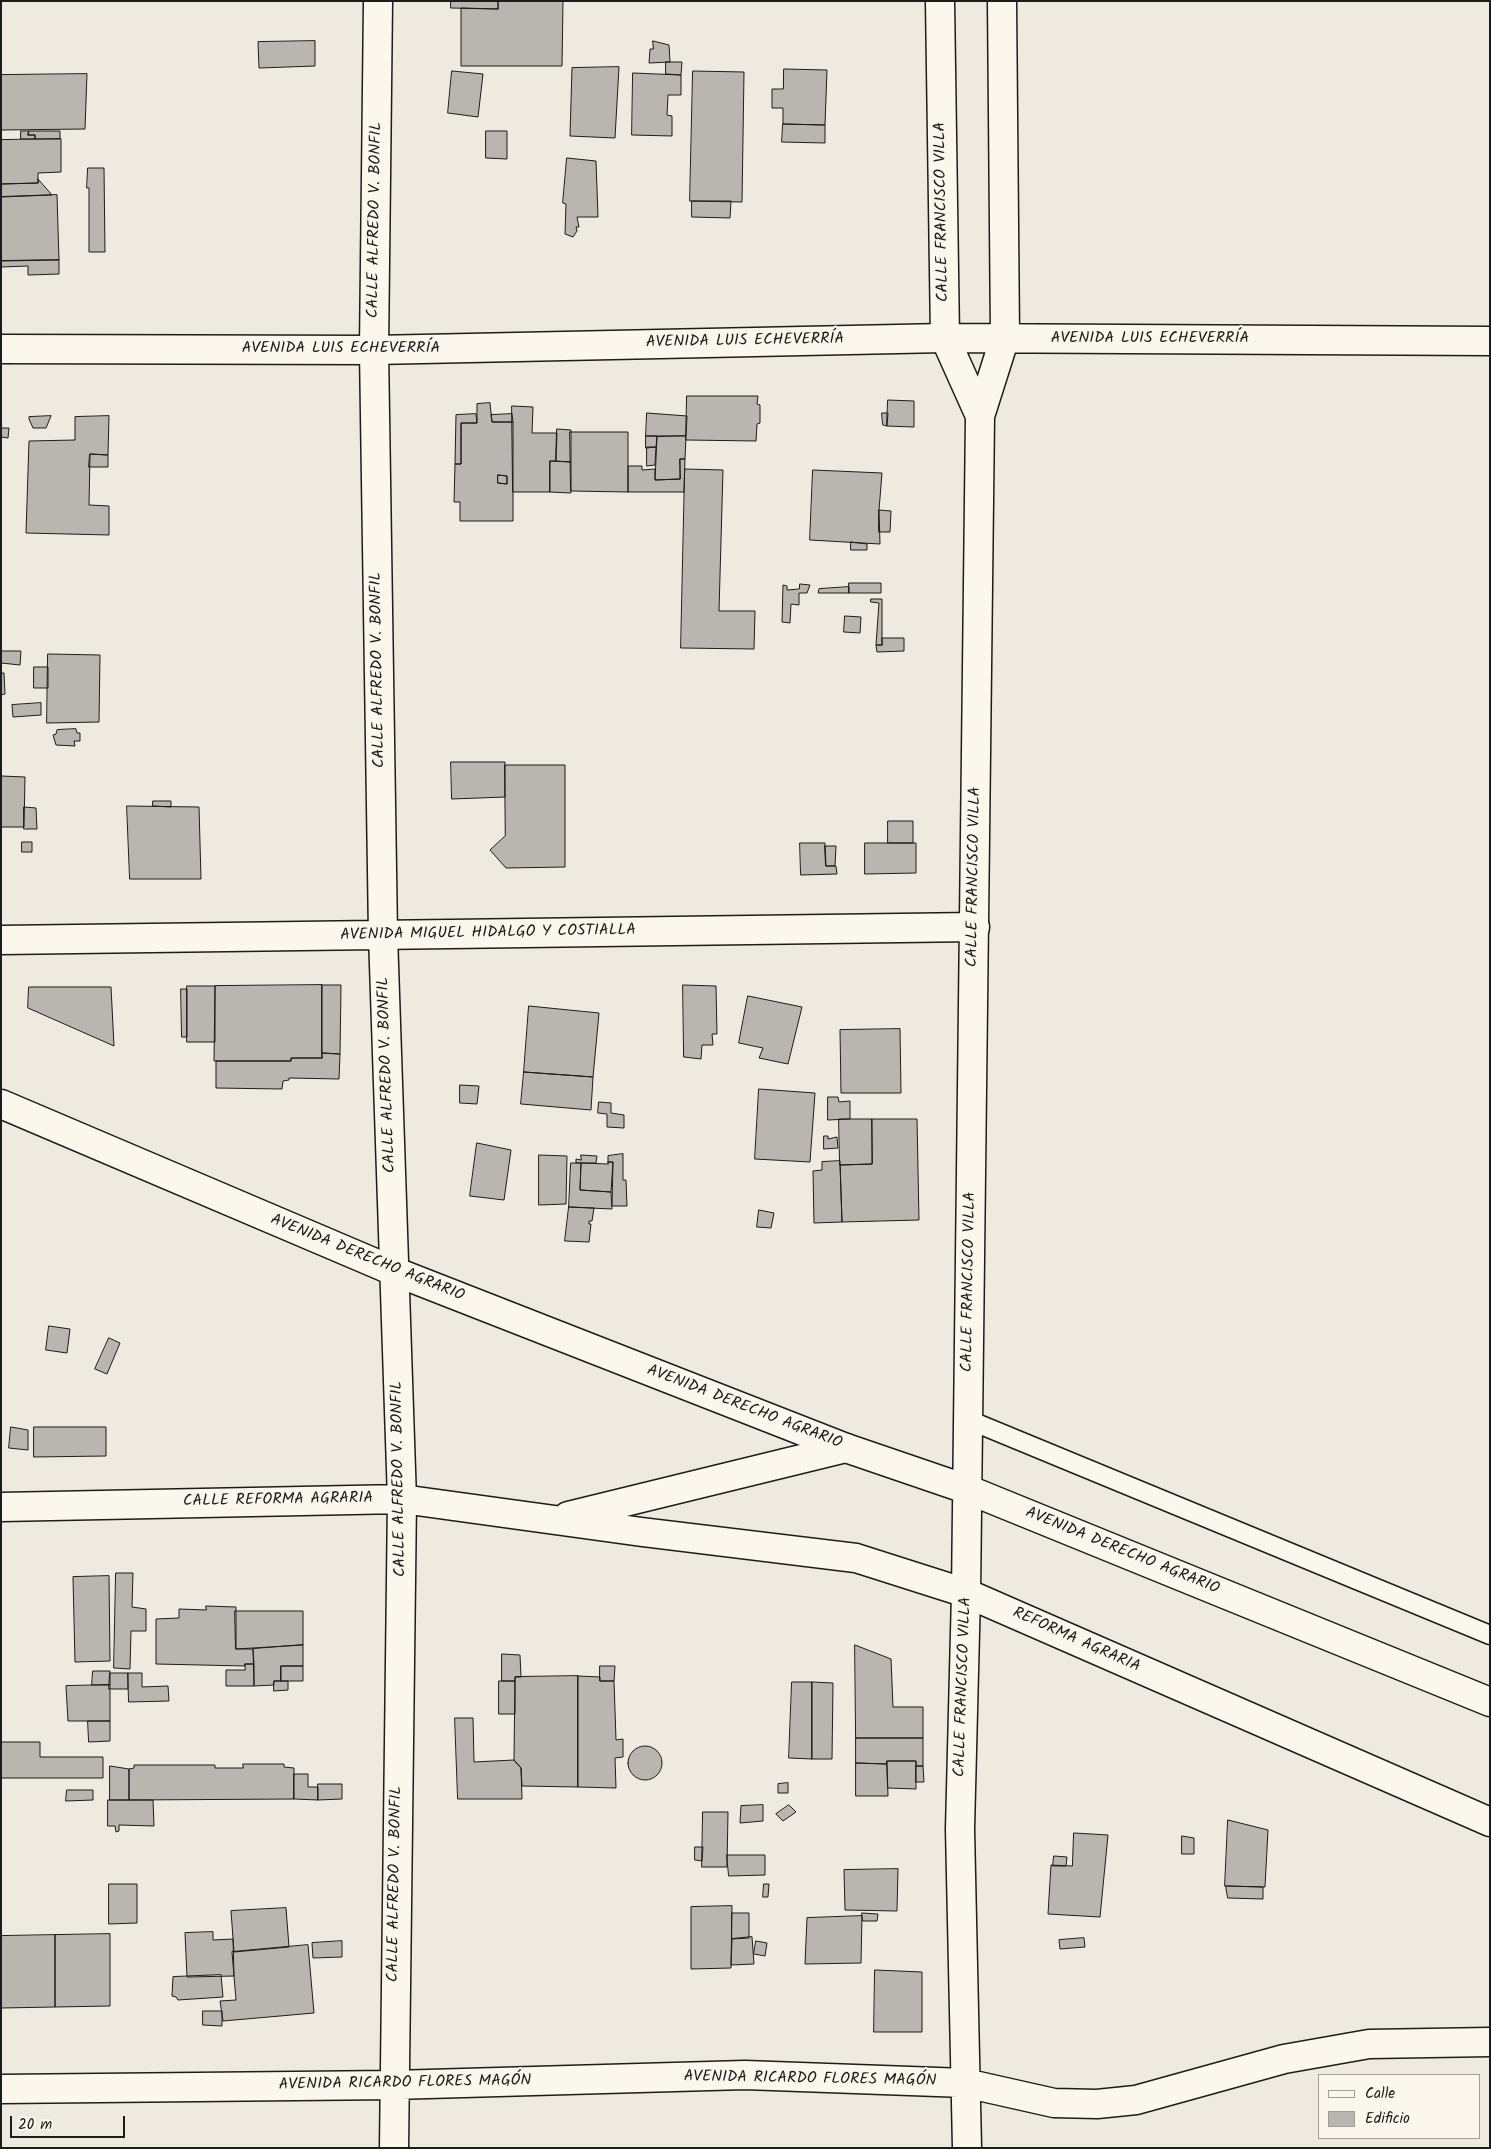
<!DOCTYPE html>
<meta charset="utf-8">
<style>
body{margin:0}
#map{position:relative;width:1491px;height:2149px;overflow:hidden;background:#eeeadf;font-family:Kalam,sans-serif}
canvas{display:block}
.frame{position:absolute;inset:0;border:2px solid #1c1c1c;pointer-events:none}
.legend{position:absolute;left:1318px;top:2074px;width:162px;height:65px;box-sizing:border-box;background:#fbf7ec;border:1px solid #a29f99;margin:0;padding:6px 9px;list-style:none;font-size:15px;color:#1c1c1c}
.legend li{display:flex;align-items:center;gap:10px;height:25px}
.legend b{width:25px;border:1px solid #a29f99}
.scale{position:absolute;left:10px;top:2116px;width:115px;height:22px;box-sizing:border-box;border:2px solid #1c1c1c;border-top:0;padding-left:6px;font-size:15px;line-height:18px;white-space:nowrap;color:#1c1c1c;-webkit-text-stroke:4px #fbf7ec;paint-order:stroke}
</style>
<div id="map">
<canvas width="1491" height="2149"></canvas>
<div class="frame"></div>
<ul class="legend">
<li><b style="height:6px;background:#fbf7ec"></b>Calle</li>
<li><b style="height:14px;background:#b9b6af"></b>Edificio</li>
</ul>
<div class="scale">20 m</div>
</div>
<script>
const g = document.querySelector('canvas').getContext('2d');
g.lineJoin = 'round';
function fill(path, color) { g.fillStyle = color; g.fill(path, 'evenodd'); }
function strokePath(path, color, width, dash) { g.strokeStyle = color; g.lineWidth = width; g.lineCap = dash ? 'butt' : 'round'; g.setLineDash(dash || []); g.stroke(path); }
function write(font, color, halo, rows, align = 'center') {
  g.font = font + ' Kalam,sans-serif'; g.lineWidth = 4; g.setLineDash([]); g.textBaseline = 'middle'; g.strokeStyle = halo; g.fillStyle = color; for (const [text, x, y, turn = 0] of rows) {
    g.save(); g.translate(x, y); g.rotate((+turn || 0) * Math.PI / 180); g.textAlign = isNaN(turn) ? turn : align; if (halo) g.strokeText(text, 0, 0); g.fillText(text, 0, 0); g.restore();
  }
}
const building = new Path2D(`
 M 451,1 L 498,1 L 498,9 L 451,8 Z
 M 498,1 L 563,1 L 562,66 L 461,66 L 461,8 L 498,9 Z
 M 315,41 L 315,66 L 259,68 L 258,42 Z
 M 653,41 L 669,45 L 670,62 L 649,63 L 650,49 L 653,49 Z
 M 666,62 L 682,62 L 681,75 L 666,74 Z
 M 619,67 L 615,138 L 570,136 L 572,68 Z
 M 784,69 L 827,70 L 825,125 L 783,124 L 783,108 L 772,108 L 772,89 L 783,89 Z
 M 452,71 L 483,74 L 478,117 L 448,113 Z
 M 693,71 L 744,72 L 742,202 L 690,201 Z
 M 633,73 L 681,75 L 681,95 L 668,95 L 667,115 L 672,116 L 672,136 L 632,135 Z
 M 87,74 L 85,129 L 1,130 L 1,75 Z
 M 783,124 L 825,125 L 825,143 L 782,142 Z
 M 21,131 L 29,131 L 28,135 L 35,135 L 35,139 L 21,139 Z
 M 29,131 L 60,131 L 60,139 L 35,139 L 35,135 L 28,135 Z
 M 486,131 L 507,131 L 507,159 L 486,158 Z
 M 61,139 L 61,172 L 38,173 L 38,183 L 1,184 L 1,140 Z
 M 567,158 L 596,161 L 598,217 L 577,217 L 579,227 L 576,227 L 577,231 L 573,237 L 565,234 L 566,204 L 563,203 Z
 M 88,168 L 104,168 L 105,252 L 89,252 L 89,188 L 87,188 Z
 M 38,179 L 52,195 L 1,197 L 1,184 L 38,183 Z
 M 57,195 L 59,260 L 1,261 L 1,197 Z
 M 692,201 L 731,201 L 730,218 L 692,217 Z
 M 59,260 L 59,274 L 28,275 L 28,266 L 1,267 L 1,261 Z
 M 687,396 L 758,396 L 757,404 L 760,405 L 760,423 L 757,424 L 756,441 L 686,440 Z
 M 888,400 L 914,401 L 914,427 L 887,426 Z
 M 490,403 L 492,422 L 513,422 L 513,521 L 460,521 L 460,502 L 454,502 L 455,464 L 461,464 L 461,423 L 477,423 L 477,404 ZM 498,475 L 507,476 L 507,484 L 498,483 Z
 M 512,406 L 533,407 L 532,433 L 557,433 L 556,461 L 550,461 L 550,492 L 513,492 Z
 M 647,413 L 687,416 L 686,436 L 646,436 Z
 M 882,413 L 888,413 L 887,426 L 883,425 Z
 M 476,414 L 477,423 L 461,423 L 461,464 L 455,464 L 456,415 Z
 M 512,414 L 513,422 L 492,422 L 491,415 Z
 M 51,416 L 46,428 L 33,428 L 29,419 L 29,417 Z
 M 109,416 L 108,455 L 90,454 L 89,505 L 109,506 L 109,535 L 26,533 L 29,441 L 75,440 L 75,417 Z
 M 1,428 L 9,428 L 8,438 L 1,437 Z
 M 557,429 L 571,430 L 571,462 L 556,461 Z
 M 570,432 L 628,432 L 628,492 L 571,491 Z
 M 646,436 L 657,436 L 656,447 L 646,448 Z
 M 686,436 L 685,459 L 680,459 L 680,479 L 655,480 L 657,437 Z
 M 647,447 L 656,447 L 655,465 L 647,466 Z
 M 90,454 L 108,455 L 108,467 L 89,467 Z
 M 680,459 L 685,459 L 684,492 L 628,492 L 628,466 L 642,466 L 642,470 L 655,469 L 655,480 L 680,479 Z
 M 550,461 L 571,462 L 571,493 L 550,492 Z
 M 685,469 L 723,470 L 719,611 L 755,611 L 754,649 L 681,648 Z
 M 813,470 L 882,473 L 879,510 L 880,544 L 810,540 Z
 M 498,475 L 507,476 L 507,484 L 498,483 Z
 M 879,510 L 891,511 L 890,532 L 879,532 Z
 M 851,542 L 867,544 L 867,550 L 851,550 Z
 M 849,583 L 881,583 L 881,593 L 849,593 Z
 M 800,584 L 810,585 L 807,593 L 799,593 L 799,605 L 791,604 L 790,623 L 782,622 L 783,585 L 787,586 L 787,590 L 799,589 Z
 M 849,587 L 849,593 L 818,593 L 819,589 Z
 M 871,599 L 882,599 L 882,645 L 876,645 L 879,603 L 871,602 Z
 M 845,616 L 861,617 L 860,633 L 844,632 Z
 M 882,638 L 904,638 L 904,651 L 877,652 L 876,645 L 882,645 Z
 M 1,651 L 21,651 L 20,665 L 1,663 Z
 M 48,654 L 100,655 L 99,722 L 47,723 Z
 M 34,667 L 48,667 L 48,688 L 34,688 Z
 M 1,673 L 4,673 L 5,694 L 1,695 Z
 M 41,703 L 41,715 L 13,717 L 12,705 Z
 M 76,729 L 77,733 L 80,733 L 80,741 L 74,741 L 75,746 L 56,745 L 53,735 L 56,734 L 57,730 Z
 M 451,762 L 505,762 L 505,797 L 452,799 Z
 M 505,765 L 565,765 L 565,867 L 506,868 L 490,850 L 505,836 Z
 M 1,776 L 25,777 L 24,827 L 1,827 Z
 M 153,801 L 171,801 L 171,807 L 153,806 Z
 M 127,806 L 199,807 L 201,879 L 130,879 Z
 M 24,807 L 36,808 L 37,829 L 24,829 Z
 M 888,821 L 913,821 L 913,843 L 888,843 Z
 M 22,842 L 32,842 L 32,852 L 22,852 Z
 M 800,843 L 825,843 L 826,866 L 836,866 L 837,874 L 801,875 Z
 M 865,843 L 916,843 L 916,873 L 865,874 Z
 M 825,846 L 836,846 L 835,866 L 826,866 Z
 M 322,985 L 322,1058 L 291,1058 L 291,1061 L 214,1061 L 215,986 Z
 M 322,985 L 341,985 L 340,1054 L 322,1053 Z
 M 683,985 L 716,986 L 717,1034 L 712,1034 L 713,1045 L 702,1045 L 701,1059 L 684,1057 Z
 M 187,986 L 215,986 L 215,1042 L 187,1042 Z
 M 29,987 L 111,987 L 114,1046 L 28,1008 Z
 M 181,989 L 187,989 L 187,1037 L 182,1037 Z
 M 748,996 L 802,1007 L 788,1064 L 759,1058 L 763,1048 L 739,1043 Z
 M 529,1006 L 599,1013 L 593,1077 L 524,1072 Z
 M 900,1029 L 901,1093 L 841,1093 L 840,1030 Z
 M 322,1053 L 340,1054 L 339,1079 L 289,1078 L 289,1080 L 283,1081 L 282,1089 L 216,1088 L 216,1061 L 291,1061 L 291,1058 L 322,1058 Z
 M 524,1072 L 593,1077 L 591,1110 L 521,1104 Z
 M 460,1085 L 479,1086 L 477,1104 L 460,1103 Z
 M 759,1089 L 815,1093 L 810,1162 L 755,1159 Z
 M 828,1097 L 838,1097 L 839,1102 L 850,1101 L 850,1119 L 828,1120 Z
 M 599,1102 L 611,1103 L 611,1113 L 624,1115 L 624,1128 L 607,1127 L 607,1114 L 598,1113 Z
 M 839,1119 L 872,1119 L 872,1164 L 840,1165 Z
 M 872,1119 L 917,1119 L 919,1220 L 842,1222 L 840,1165 L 872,1164 Z
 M 824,1136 L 828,1136 L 828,1139 L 837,1137 L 838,1148 L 824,1149 Z
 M 477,1143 L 511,1150 L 504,1200 L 470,1196 Z
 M 623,1154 L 623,1180 L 626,1180 L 627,1206 L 612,1206 L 613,1162 L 608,1162 L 608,1156 Z
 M 539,1155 L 567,1156 L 566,1204 L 539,1205 Z
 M 581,1155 L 597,1156 L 596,1163 L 576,1163 L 576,1159 L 581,1160 Z
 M 840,1161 L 842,1222 L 814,1223 L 813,1171 L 822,1170 L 822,1162 Z
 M 608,1162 L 613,1162 L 611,1192 L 580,1190 L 581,1163 L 608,1164 Z
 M 571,1163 L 581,1163 L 580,1190 L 611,1192 L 612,1209 L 569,1207 Z
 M 569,1207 L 594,1208 L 592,1221 L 589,1221 L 589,1224 L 591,1224 L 589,1242 L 565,1241 Z
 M 759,1210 L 774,1213 L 771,1228 L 757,1227 Z
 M 49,1326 L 70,1329 L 67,1353 L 46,1350 Z
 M 109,1338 L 120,1343 L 107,1374 L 95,1369 Z
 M 11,1427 L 28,1430 L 28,1450 L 9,1448 Z
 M 34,1427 L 106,1427 L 106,1456 L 34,1457 Z
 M 116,1573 L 133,1573 L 132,1607 L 146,1609 L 146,1631 L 131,1631 L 130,1669 L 114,1668 Z
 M 109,1576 L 110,1661 L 75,1662 L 73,1577 Z
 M 206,1606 L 236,1607 L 236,1649 L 253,1649 L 254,1664 L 245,1664 L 245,1666 L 156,1664 L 156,1619 L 179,1618 L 179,1609 L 206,1610 Z
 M 235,1611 L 303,1611 L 303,1645 L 236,1649 Z
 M 303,1645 L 303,1666 L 281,1666 L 281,1681 L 274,1681 L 274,1685 L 254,1686 L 253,1649 Z
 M 855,1645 L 891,1659 L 893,1707 L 923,1707 L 923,1738 L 856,1738 Z
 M 502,1654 L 520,1655 L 521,1677 L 515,1677 L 515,1681 L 502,1681 Z
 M 245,1664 L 254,1664 L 254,1686 L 226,1686 L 226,1670 L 245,1670 Z
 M 281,1666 L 303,1666 L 303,1681 L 281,1681 Z
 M 600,1666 L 615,1666 L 614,1681 L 600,1681 Z
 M 93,1671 L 110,1671 L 110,1685 L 92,1685 Z
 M 110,1673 L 128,1673 L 128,1689 L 109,1689 Z
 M 128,1673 L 142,1673 L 142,1687 L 168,1686 L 169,1701 L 129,1702 Z
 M 578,1676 L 578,1787 L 522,1786 L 521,1768 L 514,1760 L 515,1677 Z
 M 578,1676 L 600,1677 L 600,1681 L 614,1681 L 616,1740 L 623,1739 L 623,1757 L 615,1758 L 616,1788 L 578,1787 Z
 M 274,1681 L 288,1681 L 288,1690 L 274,1691 Z
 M 499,1681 L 515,1681 L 515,1714 L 499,1714 Z
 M 792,1682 L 812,1682 L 812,1759 L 789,1758 Z
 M 812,1682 L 833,1683 L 832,1759 L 812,1759 Z
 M 110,1685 L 110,1721 L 68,1721 L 66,1686 Z
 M 455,1718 L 473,1718 L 474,1762 L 514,1760 L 521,1768 L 522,1799 L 458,1799 Z
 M 88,1721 L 110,1721 L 110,1741 L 89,1742 Z
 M 856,1738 L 923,1738 L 923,1766 L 916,1766 L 916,1761 L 887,1761 L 887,1764 L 856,1763 Z
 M 1,1742 L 40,1742 L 40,1757 L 103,1757 L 103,1778 L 1,1778 Z
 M628 1763a17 17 0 1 1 34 0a17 17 0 1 1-34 0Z
 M 887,1761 L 916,1761 L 916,1789 L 888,1788 Z
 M 856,1763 L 887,1764 L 888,1796 L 856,1796 Z
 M 243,1764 L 284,1764 L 284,1767 L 294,1768 L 294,1799 L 129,1800 L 129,1769 L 134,1768 L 134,1765 L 215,1765 L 215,1768 L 243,1768 Z
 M 110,1766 L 129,1769 L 129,1800 L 110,1800 Z
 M 916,1766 L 923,1766 L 924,1782 L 916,1782 Z
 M 294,1774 L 308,1774 L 308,1787 L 318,1787 L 318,1800 L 294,1799 Z
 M 788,1783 L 788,1793 L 778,1793 L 778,1784 Z
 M 318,1784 L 342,1784 L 342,1799 L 318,1800 Z
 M 67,1790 L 93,1790 L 93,1800 L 66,1801 Z
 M 108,1800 L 153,1800 L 154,1826 L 119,1825 L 119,1831 L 116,1832 L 115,1826 L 108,1826 Z
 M 763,1805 L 763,1821 L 740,1823 L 741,1806 Z
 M 789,1805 L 796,1812 L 783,1821 L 776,1814 Z
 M 703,1812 L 728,1812 L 727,1867 L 702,1867 Z
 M 1228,1820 L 1268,1830 L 1265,1887 L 1225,1886 Z
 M 1074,1833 L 1108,1835 L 1100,1917 L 1048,1914 L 1051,1865 L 1072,1866 Z
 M 1182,1836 L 1194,1838 L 1194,1854 L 1182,1854 Z
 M 695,1847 L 703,1847 L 702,1861 L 695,1860 Z
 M 727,1855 L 765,1855 L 765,1875 L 729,1876 Z
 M 1054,1856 L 1067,1857 L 1066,1866 L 1053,1866 Z
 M 898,1869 L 897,1911 L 845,1910 L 844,1870 Z
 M 109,1884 L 137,1884 L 137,1923 L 109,1924 Z
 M 764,1884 L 769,1884 L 768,1897 L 763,1897 Z
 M 1226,1886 L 1263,1887 L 1263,1899 L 1228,1898 Z
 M 732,1906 L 731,1968 L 691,1969 L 691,1907 Z
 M 286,1908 L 289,1947 L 234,1952 L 231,1911 Z
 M 732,1913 L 749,1913 L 749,1938 L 732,1939 Z
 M 862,1913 L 878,1914 L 877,1921 L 863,1921 Z
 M 862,1916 L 861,1963 L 805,1964 L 807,1918 Z
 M 213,1932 L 213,1940 L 233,1939 L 234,1976 L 187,1977 L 185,1933 Z
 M 110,1934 L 110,2006 L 55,2007 L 55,1935 Z
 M 55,1935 L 55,2007 L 1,2008 L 1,1936 Z
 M 752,1937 L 754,1964 L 731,1965 L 732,1939 Z
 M 1084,1938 L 1085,1947 L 1060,1949 L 1059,1940 Z
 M 342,1941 L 342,1957 L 313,1958 L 312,1943 Z
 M 756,1941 L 767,1943 L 765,1956 L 754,1954 Z
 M 308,1945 L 314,2013 L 223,2021 L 220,2001 L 236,2000 L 232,1952 Z
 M 875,1970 L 922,1972 L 922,2032 L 874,2032 Z
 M 221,1975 L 223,1997 L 178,2000 L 176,1997 L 172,1996 L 173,1977 Z
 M 203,2011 L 222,2011 L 222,2026 L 203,2025 Z`);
const lane = new Path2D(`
 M 969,1420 L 1490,1635`);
const street = new Path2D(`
 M 378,1 L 374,350 L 383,935 L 402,1499 L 394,2148
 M 1,349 L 374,350 L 945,338
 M 1,940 L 975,927
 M 1,1507 L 402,1499 L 642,1532 L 856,1558 L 966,1593 L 1490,1822
 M 568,1516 L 846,1448
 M 966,1593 L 960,1829 L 967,2148
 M 1,2089 L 393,2085 L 745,2075 L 965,2083 L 1054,2103 L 1097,2104 L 1136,2100 L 1284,2059 L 1369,2044 L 1490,2042`);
const secondary = new Path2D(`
 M 940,1 L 945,338 L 980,416
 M 945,338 L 1490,341
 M 1,1104 L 396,1272 L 846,1448 L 969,1490 L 1490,1702
 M 966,1593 L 980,416 L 1005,337 L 1002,1`);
const streetNames = [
 ["CALLE FRANCISCO VILLA",943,212,-91],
 ["CALLE ALFREDO V. BONFIL",376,220,-89],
 ["AVENIDA LUIS ECHEVERRÍA",1150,339],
 ["AVENIDA LUIS ECHEVERRÍA",745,342,-1],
 ["AVENIDA LUIS ECHEVERRÍA",341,349],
 ["CALLE ALFREDO V. BONFIL",379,670,-91],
 ["CALLE FRANCISCO VILLA",975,877,-89],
 ["AVENIDA MIGUEL HIDALGO Y COSTIALLA",488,934,-1],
 ["CALLE ALFREDO V. BONFIL",388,1075,-92],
 ["AVENIDA DERECHO AGRARIO",367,1259,22],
 ["CALLE FRANCISCO VILLA",970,1282,-89],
 ["AVENIDA DERECHO AGRARIO",744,1408,21],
 ["CALLE ALFREDO V. BONFIL",400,1479,-91],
 ["CALLE REFORMA AGRARIA",278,1501,-1],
 ["AVENIDA DERECHO AGRARIO",1122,1552,22],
 ["REFORMA AGRARIA",1076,1641,24],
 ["CALLE FRANCISCO VILLA",964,1687,-88],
 ["CALLE ALFREDO V. BONFIL",396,1884,-89],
 ["AVENIDA RICARDO FLORES MAGÓN",810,2080,1],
 ["AVENIDA RICARDO FLORES MAGÓN",405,2084,-1]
];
fill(building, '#b9b6af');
strokePath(building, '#1c1c1c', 1);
strokePath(lane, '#1c1c1c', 21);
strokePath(street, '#1c1c1c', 31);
strokePath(secondary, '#1c1c1c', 31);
strokePath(lane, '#fbf7ec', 18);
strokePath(street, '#fbf7ec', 28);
strokePath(secondary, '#fbf7ec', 28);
write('16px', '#1c1c1c', '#fbf7ec', streetNames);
</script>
